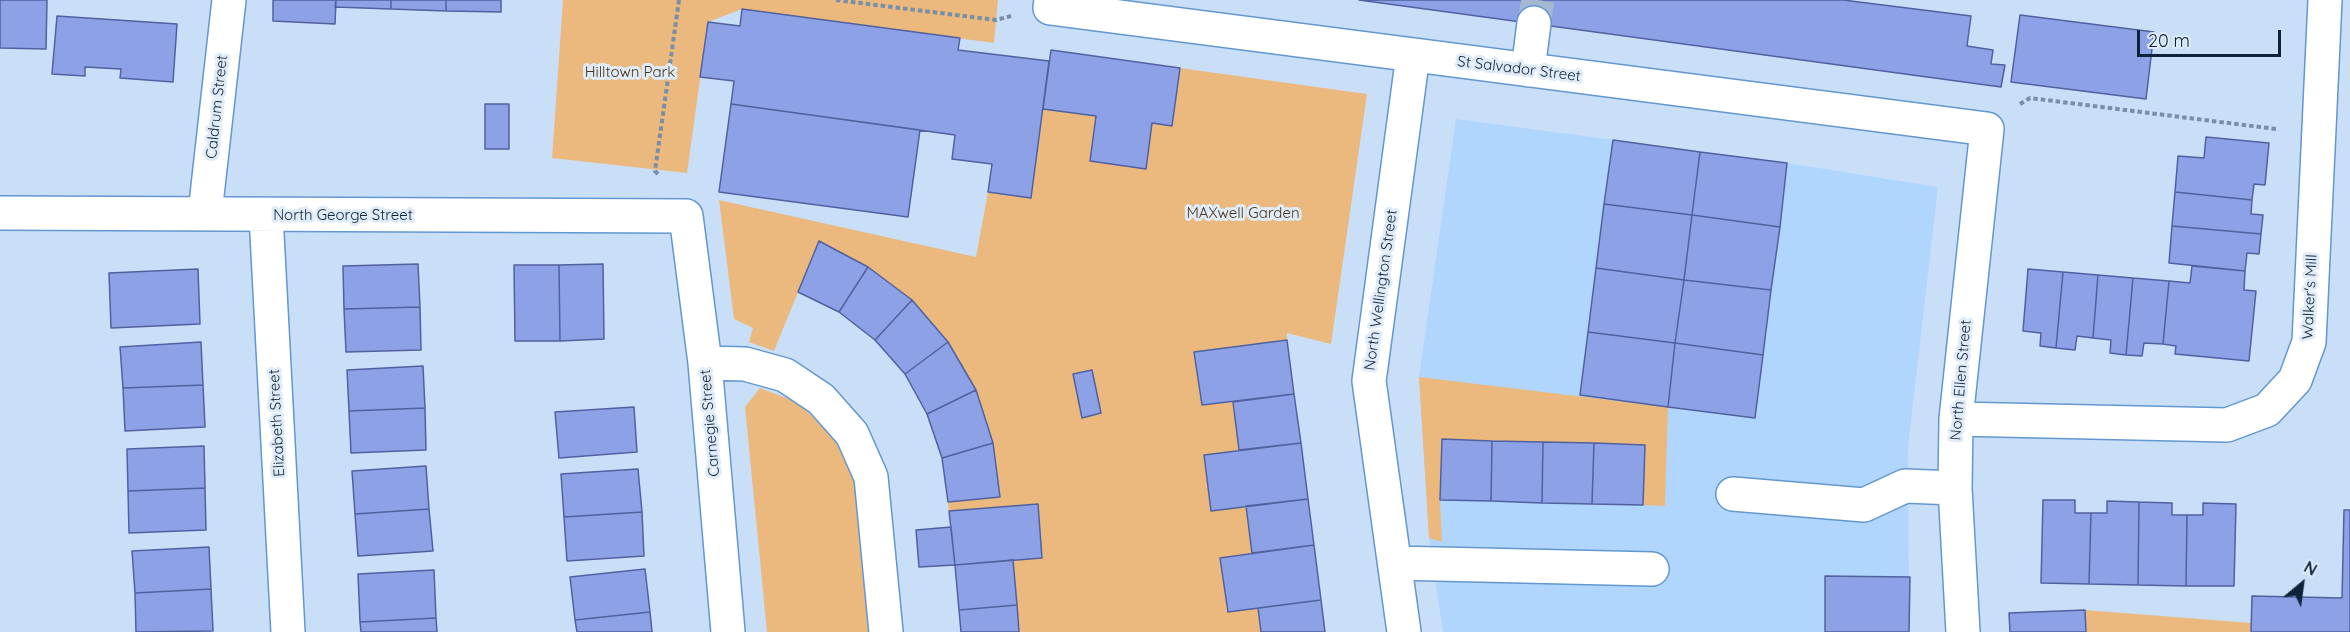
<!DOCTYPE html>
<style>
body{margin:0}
#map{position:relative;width:2350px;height:632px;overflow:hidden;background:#c9dff8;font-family:Quicksand,sans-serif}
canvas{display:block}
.north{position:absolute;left:2272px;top:554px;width:60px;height:60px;-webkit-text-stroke:4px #e0ebf8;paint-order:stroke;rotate:29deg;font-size:16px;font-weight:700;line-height:24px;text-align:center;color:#0d233a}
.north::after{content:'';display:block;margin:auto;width:21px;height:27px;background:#0d233a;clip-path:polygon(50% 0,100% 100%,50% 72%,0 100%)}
.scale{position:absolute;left:2137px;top:30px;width:144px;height:27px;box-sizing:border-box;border:3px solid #0d233a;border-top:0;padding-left:8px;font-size:18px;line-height:21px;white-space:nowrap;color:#0d233a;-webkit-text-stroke:4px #e0ebf8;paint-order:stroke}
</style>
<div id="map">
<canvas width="2350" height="632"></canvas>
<div class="north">N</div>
<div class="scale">20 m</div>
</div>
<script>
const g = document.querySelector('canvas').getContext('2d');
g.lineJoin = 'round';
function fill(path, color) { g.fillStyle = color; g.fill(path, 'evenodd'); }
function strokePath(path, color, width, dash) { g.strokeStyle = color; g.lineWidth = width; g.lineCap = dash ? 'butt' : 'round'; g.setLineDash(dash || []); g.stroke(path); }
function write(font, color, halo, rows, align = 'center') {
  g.font = font + ' Quicksand,sans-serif'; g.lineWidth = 6; g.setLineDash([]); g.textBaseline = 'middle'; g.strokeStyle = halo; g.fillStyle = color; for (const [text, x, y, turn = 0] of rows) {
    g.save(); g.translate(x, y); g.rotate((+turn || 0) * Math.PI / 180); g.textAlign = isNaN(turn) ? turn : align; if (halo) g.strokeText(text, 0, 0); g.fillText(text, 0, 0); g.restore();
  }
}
const built = new Path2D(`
 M 1456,119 L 1787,163 L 1938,187 L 1908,447 L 1909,632 L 1443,632 L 1429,538 L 1419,377 Z`);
const green = new Path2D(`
 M 563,0 L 998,0 L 994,43 L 742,9 L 708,22 L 687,173 L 552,158 Z
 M 1180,68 L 1367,94 L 1331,344 L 1287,333 L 1287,340 L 1194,352 L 1202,405 L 1233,402 L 1239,450 L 1204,456 L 1211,511 L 1246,506 L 1252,553 L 1220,558 L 1228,611 L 1258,608 L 1261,632 L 1019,632 L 1013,560 L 1042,557 L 1038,505 L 949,511 L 948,502 L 1000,497 L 993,443 L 976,390 L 912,300 L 868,267 L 819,241 L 774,351 L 749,342 L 753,328 L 734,319 L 719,200 L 976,257 L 988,192 L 1031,198 L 1043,109 L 1096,116 L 1090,161 L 1145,169 L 1152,123 L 1172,125 Z
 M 1419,377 L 1668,407 L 1665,506 L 1643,505 L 1644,445 L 1442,439 L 1440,500 L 1442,542 L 1429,538 Z
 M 760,388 L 799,403 L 832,437 L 858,475 L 872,632 L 767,632 L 745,407 Z
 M 2085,610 L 2251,623 L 2251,632 L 2086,632 Z`);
const building = new Path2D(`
 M 0,0 L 47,0 L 46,49 L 0,48 Z
 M 273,0 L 336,0 L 335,24 L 273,21 Z
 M 336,0 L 391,0 L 391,9 L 335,7 Z
 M 391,0 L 446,0 L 446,11 L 391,9 Z
 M 446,0 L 501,0 L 501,12 L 446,11 Z
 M 1359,0 L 1843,0 L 1971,16 L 1967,46 L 1993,50 L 1991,64 L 2005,65 L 2001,87 Z
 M 742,9 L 960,38 L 958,50 L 1049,61 L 1031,198 L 988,192 L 992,164 L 952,159 L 955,135 L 731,104 L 734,81 L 700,77 L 708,22 L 740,26 Z
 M 2020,15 L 2154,32 L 2146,99 L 2011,82 Z
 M 57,16 L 177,24 L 173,82 L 120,78 L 121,69 L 85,67 L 85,76 L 52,74 Z
 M 1051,50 L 1180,68 L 1172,126 L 1152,123 L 1146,169 L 1090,161 L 1096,116 L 1043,109 Z
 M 485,104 L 509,104 L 509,149 L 485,149 Z
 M 731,104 L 920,130 L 908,217 L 719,192 Z
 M 2206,137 L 2269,143 L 2265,185 L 2254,184 L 2252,200 L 2175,192 L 2178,156 L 2204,158 Z
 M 1613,140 L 1700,152 L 1692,215 L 1604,204 Z
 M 1700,152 L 1787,163 L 1780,227 L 1692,215 Z
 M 2175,192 L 2252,200 L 2251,214 L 2263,215 L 2261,234 L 2172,226 Z
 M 1604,204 L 1692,215 L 1684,280 L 1596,268 Z
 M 1692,215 L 1780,227 L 1771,290 L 1684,280 Z
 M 2172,226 L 2261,234 L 2259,254 L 2247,253 L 2245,271 L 2169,263 Z
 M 819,241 L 868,267 L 839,312 L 798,292 Z
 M 418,264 L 420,307 L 344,309 L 343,266 Z
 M 603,264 L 604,339 L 560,341 L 559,265 Z
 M 514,265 L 559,265 L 560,341 L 515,341 Z
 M 2192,266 L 2245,271 L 2244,290 L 2256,291 L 2249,361 L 2175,354 L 2176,346 L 2163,344 L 2169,281 L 2190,283 Z
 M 868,267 L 912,300 L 875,340 L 839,312 Z
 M 1596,268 L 1684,280 L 1675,343 L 1588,332 Z
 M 198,269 L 200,324 L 111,328 L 109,273 Z
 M 2028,269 L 2063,272 L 2056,348 L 2040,346 L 2041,333 L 2023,331 Z
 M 2063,272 L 2098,275 L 2093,338 L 2077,336 L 2075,350 L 2056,348 Z
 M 2098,275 L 2133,278 L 2126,355 L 2110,353 L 2111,340 L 2093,338 Z
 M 2133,278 L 2169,281 L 2163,344 L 2144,343 L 2142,356 L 2126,355 Z
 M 1684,280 L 1771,290 L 1763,355 L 1675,343 Z
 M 912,300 L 948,342 L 905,374 L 875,340 Z
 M 420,307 L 421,350 L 346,352 L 344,309 Z
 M 1588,332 L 1675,343 L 1668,407 L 1580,395 Z
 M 1287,340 L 1294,394 L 1202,405 L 1194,352 Z
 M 201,342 L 203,385 L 123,388 L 120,347 Z
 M 948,342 L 976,390 L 927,414 L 905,374 Z
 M 1675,343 L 1763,355 L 1755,418 L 1668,407 Z
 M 423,366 L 425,408 L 349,411 L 347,370 Z
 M 1092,370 L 1101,413 L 1082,418 L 1073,374 Z
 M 203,385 L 205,427 L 125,431 L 123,388 Z
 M 976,390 L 993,443 L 942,458 L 927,414 Z
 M 1294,394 L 1301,443 L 1239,450 L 1233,402 Z
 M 634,407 L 637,452 L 559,458 L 555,412 Z
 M 425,408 L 426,450 L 351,453 L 349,411 Z
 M 1442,439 L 1492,441 L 1491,501 L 1440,500 Z
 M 1492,441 L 1543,442 L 1542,503 L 1491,501 Z
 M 1543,442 L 1594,443 L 1592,504 L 1542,503 Z
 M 993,443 L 1000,497 L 948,502 L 942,458 Z
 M 1301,443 L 1308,499 L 1211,511 L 1204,455 Z
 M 1594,443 L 1645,445 L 1643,505 L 1592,504 Z
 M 204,446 L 205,488 L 128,491 L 127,449 Z
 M 426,466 L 429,509 L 355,514 L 352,471 Z
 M 638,469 L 642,512 L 564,517 L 561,474 Z
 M 205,488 L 206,530 L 129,533 L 128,491 Z
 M 1308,499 L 1314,545 L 1252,553 L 1246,506 Z
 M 2043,500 L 2075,500 L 2075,513 L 2091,513 L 2089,584 L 2041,583 Z
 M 2107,501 L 2139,502 L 2138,585 L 2089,584 L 2091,513 L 2107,513 Z
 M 2139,502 L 2172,503 L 2172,515 L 2187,515 L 2186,586 L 2138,585 Z
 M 2203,503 L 2236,504 L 2234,586 L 2186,586 L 2187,515 L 2203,515 Z
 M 1038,504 L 1042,558 L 955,565 L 949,511 Z
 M 429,509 L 433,551 L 358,556 L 355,514 Z
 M 2344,510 L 2350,510 L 2350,632 L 2251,632 L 2252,596 L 2342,598 Z
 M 642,512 L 644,556 L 567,561 L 564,517 Z
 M 951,527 L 955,565 L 919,567 L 916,530 Z
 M 1314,545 L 1321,600 L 1228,612 L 1220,558 Z
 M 209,547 L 211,589 L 135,593 L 132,551 Z
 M 1013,560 L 1017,605 L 959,610 L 955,565 Z
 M 645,569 L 650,612 L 575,620 L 570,577 Z
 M 434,570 L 436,618 L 360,622 L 358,574 Z
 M 1825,576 L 1910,577 L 1909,632 L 1825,632 Z
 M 211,589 L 213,631 L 136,632 L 135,593 Z
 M 1321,600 L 1325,632 L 1261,632 L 1258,608 Z
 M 1017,605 L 1019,632 L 961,632 L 959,610 Z
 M 2085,610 L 2086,632 L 2010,632 L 2009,613 Z
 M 650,612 L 652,632 L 577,632 L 575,620 Z
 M 436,618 L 437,632 L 361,632 L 360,622 Z`);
const minorTunnel = new Path2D(`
 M 1534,23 L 1538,0`);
const path = new Path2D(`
 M 836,0 L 996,20 L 1011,16
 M 2020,104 L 2030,98 L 2276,129
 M 658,174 L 655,171 L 679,0`);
const minor = new Path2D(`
 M 1051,0 L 1050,8 L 1987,129 L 1956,419 L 1955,488 L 1963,632
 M 1528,70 L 1534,23
 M 0,213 L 686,216 L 705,363 L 728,632
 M 205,213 L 229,0
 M 266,215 L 288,632
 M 705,363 L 745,364 L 785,375 L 821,399 L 852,434 L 871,477 L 886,632
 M 1956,419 L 2227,425 L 2267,410 L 2295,380 L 2309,342 L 2325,0
 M 1733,494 L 1864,505 L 1905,486 L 1955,488
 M 1395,563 L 1652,569
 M 1404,632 L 1369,381 L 1413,55`);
const streetNames = [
 ["St Salvador Street",1519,69,7],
 ["Caldrum Street",217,107,-84],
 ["North George Street",343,215],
 ["North Wellington Street",1381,290,-82],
 ["Walker's Mill",2310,297,-87],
 ["North Ellen Street",1961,380,-85],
 ["Elizabeth Street",277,423,-93],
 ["Carnegie Street",710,423,-95]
];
const parkNames = [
 ["Hilltown Park",630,72],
 ["MAXwell Garden",1243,213]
];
fill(built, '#b1d6fd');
fill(green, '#ebb97e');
fill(building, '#8ca1e6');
strokePath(building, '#5061a0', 1.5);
strokePath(minorTunnel, '#a3b9d2', 33, [33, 16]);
strokePath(minor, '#6297d0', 36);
strokePath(path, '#798fa7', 4, [4.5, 3]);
strokePath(minor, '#fff', 33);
write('15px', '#0d233a', '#e0ebf8', streetNames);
write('15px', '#4a3317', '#e0ebf8', parkNames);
</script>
